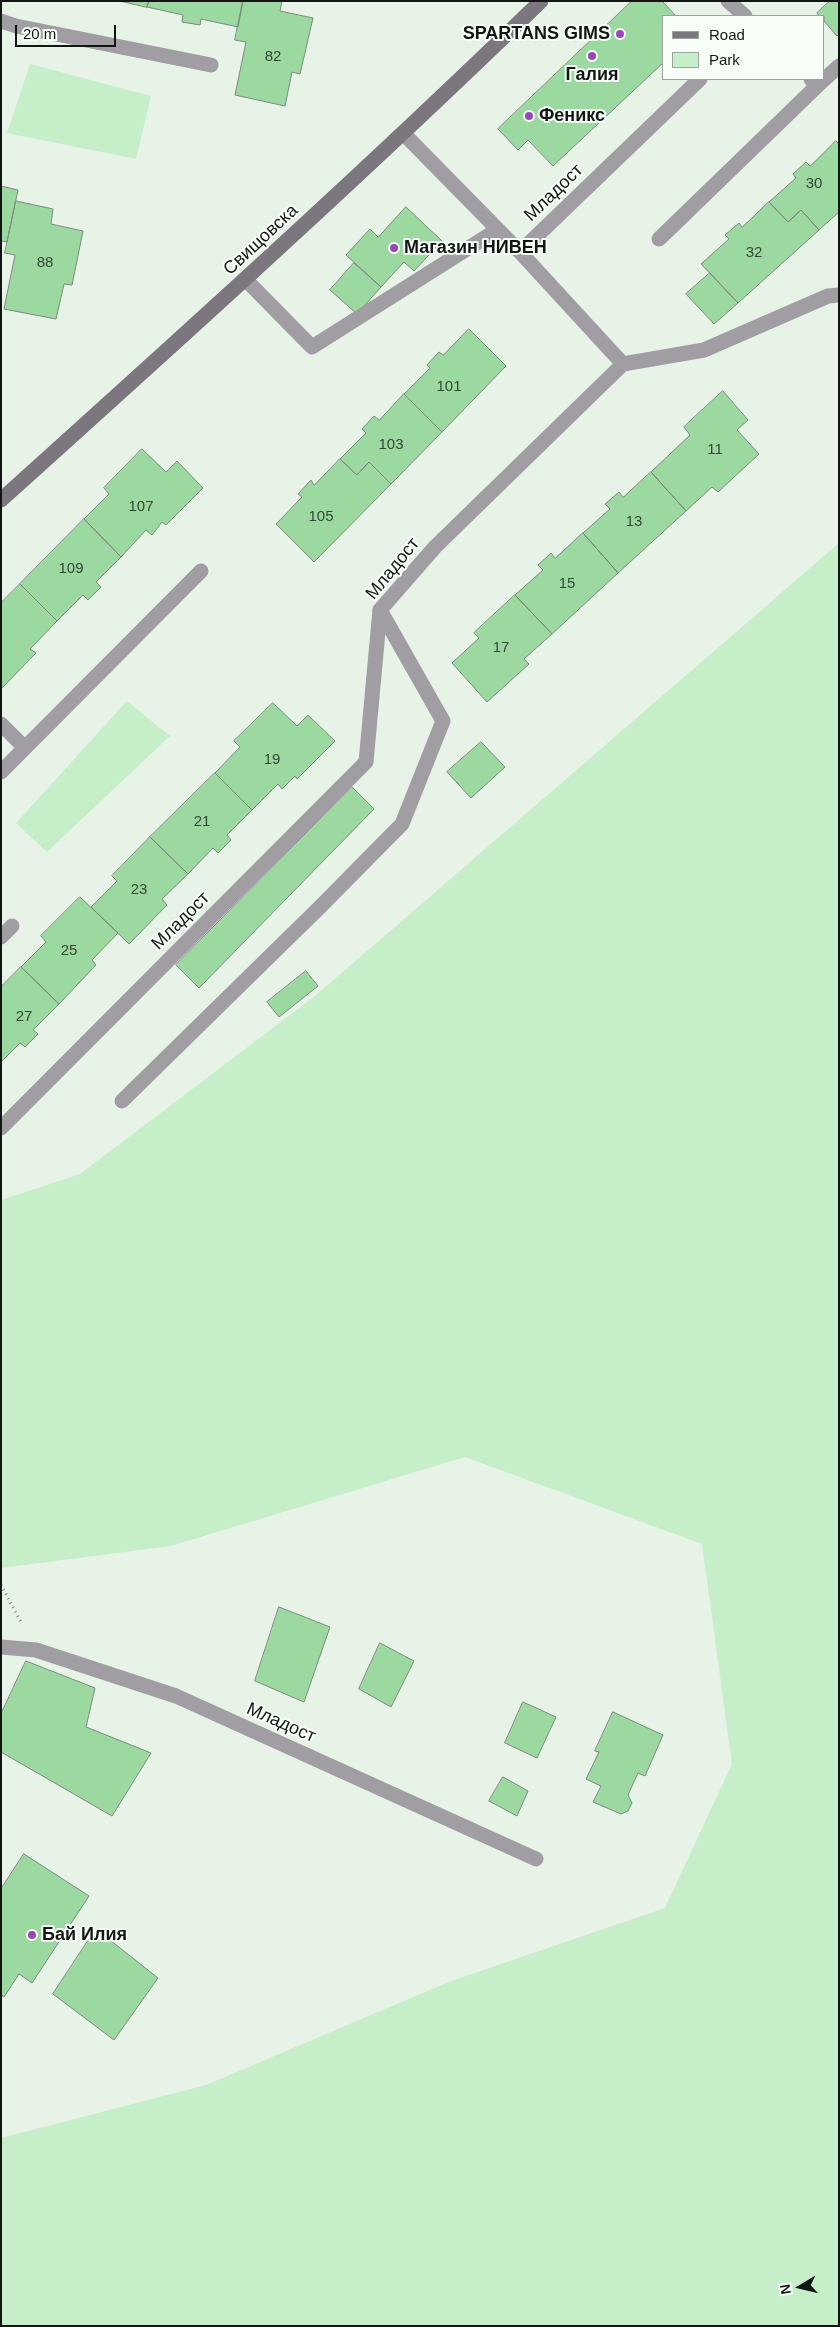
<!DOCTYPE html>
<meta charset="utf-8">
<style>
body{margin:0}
#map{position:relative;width:840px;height:2327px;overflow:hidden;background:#e8f3e8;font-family:Arial,sans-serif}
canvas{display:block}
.frame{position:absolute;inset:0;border:2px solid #121612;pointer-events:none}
.legend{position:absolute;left:662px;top:15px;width:162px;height:65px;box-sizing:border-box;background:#f8fff8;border:1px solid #9ca29c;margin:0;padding:6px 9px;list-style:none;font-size:15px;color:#121612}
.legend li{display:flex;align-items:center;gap:10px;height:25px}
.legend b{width:25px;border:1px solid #9ca29c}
.north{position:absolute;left:775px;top:2262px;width:50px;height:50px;-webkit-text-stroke:4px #f8fff8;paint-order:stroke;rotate:261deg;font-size:14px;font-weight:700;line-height:20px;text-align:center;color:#121612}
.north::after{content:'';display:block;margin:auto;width:18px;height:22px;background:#121612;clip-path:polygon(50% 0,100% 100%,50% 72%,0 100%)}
.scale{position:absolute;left:15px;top:25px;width:101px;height:22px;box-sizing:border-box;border:2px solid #121612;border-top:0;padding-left:6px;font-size:15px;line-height:18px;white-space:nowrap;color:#121612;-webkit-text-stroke:4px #f8fff8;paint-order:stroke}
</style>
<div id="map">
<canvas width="840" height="2327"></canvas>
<div class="frame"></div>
<ul class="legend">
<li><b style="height:6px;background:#7c777e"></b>Road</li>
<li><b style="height:14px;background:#c6eec8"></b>Park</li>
</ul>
<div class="north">N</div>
<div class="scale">20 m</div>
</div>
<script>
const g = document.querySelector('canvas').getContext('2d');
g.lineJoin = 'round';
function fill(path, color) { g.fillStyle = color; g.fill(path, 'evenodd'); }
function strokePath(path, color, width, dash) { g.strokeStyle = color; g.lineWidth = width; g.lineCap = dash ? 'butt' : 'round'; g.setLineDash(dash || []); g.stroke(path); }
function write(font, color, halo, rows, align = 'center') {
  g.font = font + ' Arial,sans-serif'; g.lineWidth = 4; g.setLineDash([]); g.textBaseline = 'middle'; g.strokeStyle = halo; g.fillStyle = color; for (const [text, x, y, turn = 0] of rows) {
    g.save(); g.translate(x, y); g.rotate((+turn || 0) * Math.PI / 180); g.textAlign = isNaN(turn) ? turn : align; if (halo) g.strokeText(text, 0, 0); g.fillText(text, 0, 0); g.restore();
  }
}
const green = new Path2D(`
 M 30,64 L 151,96 L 136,159 L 7,133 Z
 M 839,543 L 839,2326 L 1,2326 L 1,2138 L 206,2085 L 451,1981 L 665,1908 L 732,1764 L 702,1544 L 465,1457 L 171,1546 L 1,1568 L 1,1200 L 80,1174 L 315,996 Z
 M 127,701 L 170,736 L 47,852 L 16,823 Z`);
const building = new Path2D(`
 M 120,1 L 149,1 L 147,7 Z
 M 149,1 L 243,1 L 238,27 L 201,19 L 200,25 L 182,22 L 183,15 L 147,7 Z
 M 243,1 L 282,1 L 280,11 L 313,18 L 300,74 L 292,72 L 285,106 L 235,95 L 246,42 L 235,40 Z
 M 632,1 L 662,1 L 676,16 L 664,16 L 664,62 L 553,166 L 528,140 L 518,150 L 498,129 Z
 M 830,1 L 839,1 L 839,34 L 837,36 L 824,21 L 824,16 L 819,16 L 817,13 Z
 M 836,141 L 839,144 L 839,212 L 819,230 L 801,210 L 788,222 L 769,202 L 796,178 L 793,174 L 806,162 L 810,166 Z
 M 1,186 L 18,190 L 7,242 L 1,241 Z
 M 16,201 L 53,209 L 51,224 L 83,231 L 72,285 L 64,284 L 56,319 L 4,309 L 15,255 L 5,253 Z
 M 769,202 L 788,222 L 801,210 L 819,230 L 738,303 L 701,264 L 729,239 L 725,235 L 739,223 L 742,227 Z
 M 406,207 L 442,241 L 414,271 L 404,262 L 381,287 L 346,255 L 370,229 L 378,237 Z
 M 354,263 L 381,287 L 357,314 L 330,290 Z
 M 710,273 L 738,303 L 714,324 L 686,294 Z
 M 469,329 L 506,366 L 442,432 L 404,394 L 430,368 L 427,365 L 439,352 L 443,355 Z
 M 723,391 L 748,420 L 737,430 L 759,454 L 718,492 L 712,487 L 686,511 L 651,472 L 690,435 L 684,427 Z
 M 404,394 L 442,432 L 391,484 L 369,462 L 357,475 L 340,459 L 366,433 L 362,429 L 374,416 L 379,420 Z
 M 142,449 L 166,472 L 177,461 L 203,488 L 166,525 L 162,522 L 152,535 L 146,530 L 121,557 L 84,519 L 109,494 L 104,488 Z
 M 340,459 L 357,475 L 369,462 L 391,484 L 314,562 L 276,524 L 302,497 L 298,494 L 311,480 L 314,485 Z
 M 651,472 L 686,511 L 618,573 L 583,533 L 610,509 L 605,504 L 619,492 L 623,497 Z
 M 84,519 L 121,557 L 96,582 L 101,587 L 88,600 L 83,595 L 57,621 L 20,584 Z
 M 583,533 L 618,573 L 552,634 L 515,595 L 543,570 L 538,565 L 551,553 L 555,558 Z
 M 20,584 L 57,621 L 30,649 L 36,653 L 1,689 L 1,603 Z
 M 515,595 L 552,634 L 524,659 L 529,664 L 487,702 L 452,663 L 479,638 L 474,633 Z
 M 273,703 L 297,726 L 308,715 L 335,741 L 297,779 L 295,776 L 282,789 L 278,784 L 252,810 L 215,773 L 240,747 L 234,741 Z
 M 481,742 L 505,767 L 471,798 L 447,772 Z
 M 215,773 L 252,810 L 227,835 L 231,840 L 218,853 L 213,848 L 188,874 L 150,837 Z
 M 352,787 L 374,809 L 199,988 L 176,965 Z
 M 150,837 L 188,874 L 162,899 L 167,905 L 129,944 L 91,907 L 117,881 L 112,876 Z
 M 80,897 L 118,933 L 92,960 L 96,965 L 59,1004 L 21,967 L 46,942 L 41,936 Z
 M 21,967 L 59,1004 L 33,1030 L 38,1034 L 25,1047 L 20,1043 L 1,1062 L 1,987 Z
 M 306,971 L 318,986 L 279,1017 L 267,1002 Z
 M 279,1607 L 330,1627 L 304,1702 L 255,1681 Z
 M 380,1643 L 414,1661 L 391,1707 L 359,1689 Z
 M 26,1661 L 95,1688 L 86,1727 L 151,1753 L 112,1816 L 1,1752 L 1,1714 Z
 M 523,1702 L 556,1717 L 537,1758 L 505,1743 Z
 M 613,1712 L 663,1735 L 645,1776 L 638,1773 L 628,1795 L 632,1803 L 628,1811 L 621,1814 L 593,1802 L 601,1786 L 586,1779 L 599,1752 L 595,1751 Z
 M 503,1777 L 528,1791 L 517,1816 L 489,1801 Z
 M 24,1854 L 89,1896 L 32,1983 L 19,1974 L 4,1997 L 1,1995 L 1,1889 Z
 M 96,1929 L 158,1978 L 114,2040 L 53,1994 Z`);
const path = new Path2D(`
 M 1,1585 L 22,1624`);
const lane = new Path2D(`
 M 1,21 L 16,26 L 211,65
 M 659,239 L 817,86
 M 246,280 L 312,347 L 497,230
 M 623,364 L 704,350 L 828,296 L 839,295
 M 1,724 L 25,748
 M 1,772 L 201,571
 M 1,937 L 12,926
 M 122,1101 L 320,907 L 402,824 L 443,721 L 380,610`);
const street = new Path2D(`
 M 728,1 L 745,16
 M 811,79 L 817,86 L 839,66
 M 404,134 L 520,252
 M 1,1128 L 366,762 L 380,610 L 435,547 L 623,364 L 520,252 L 700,79
 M 1,1647 L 36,1650 L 176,1696 L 536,1859`);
const secondary = new Path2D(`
 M 1,500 C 183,336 365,172 541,1`);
const markers = [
 [620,34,5,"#9847b7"],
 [592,56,5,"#9847b7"],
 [529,116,5,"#9847b7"],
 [394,248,5,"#9847b7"],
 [32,1935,5,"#9847b7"]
];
const numberNames = [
 ["82",273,57],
 ["30",814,184],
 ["32",754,253],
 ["88",45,263],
 ["101",449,387],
 ["103",391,445],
 ["11",715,450],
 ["107",141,507],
 ["105",321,517],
 ["13",634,522],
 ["109",71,569],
 ["15",567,584],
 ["17",501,648],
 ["19",272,760],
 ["21",202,822],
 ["23",139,890],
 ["25",69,951],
 ["27",24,1017]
];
const poiNames = [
 ["SPARTANS GIMS",610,34,"right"],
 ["Галия",592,75,"center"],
 ["Феникс",539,116],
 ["Магазин НИВЕН",404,248],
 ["Бай Илия",42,1935]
];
const streetNames = [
 ["Младост",554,193,-44],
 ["Свищовска",261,240,-43],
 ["Младост",393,569,-51],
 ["Младост",181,921,-45],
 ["Младост",281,1723,24]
];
fill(green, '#c6eec8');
fill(building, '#9cd9a0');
strokePath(building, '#7e887f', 1);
strokePath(path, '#818981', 3, [1, 4]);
strokePath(lane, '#a19ea3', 15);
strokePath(street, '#a19ea3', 15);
strokePath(secondary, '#7c777e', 15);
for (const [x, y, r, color] of markers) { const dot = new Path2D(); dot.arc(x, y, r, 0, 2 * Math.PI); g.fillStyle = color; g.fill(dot); strokePath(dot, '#f8fff8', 2); }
write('15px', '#344736', null, numberNames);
write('bold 18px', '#121612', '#f8fff8', poiNames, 'left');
write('18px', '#121612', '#f8fff8', streetNames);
</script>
